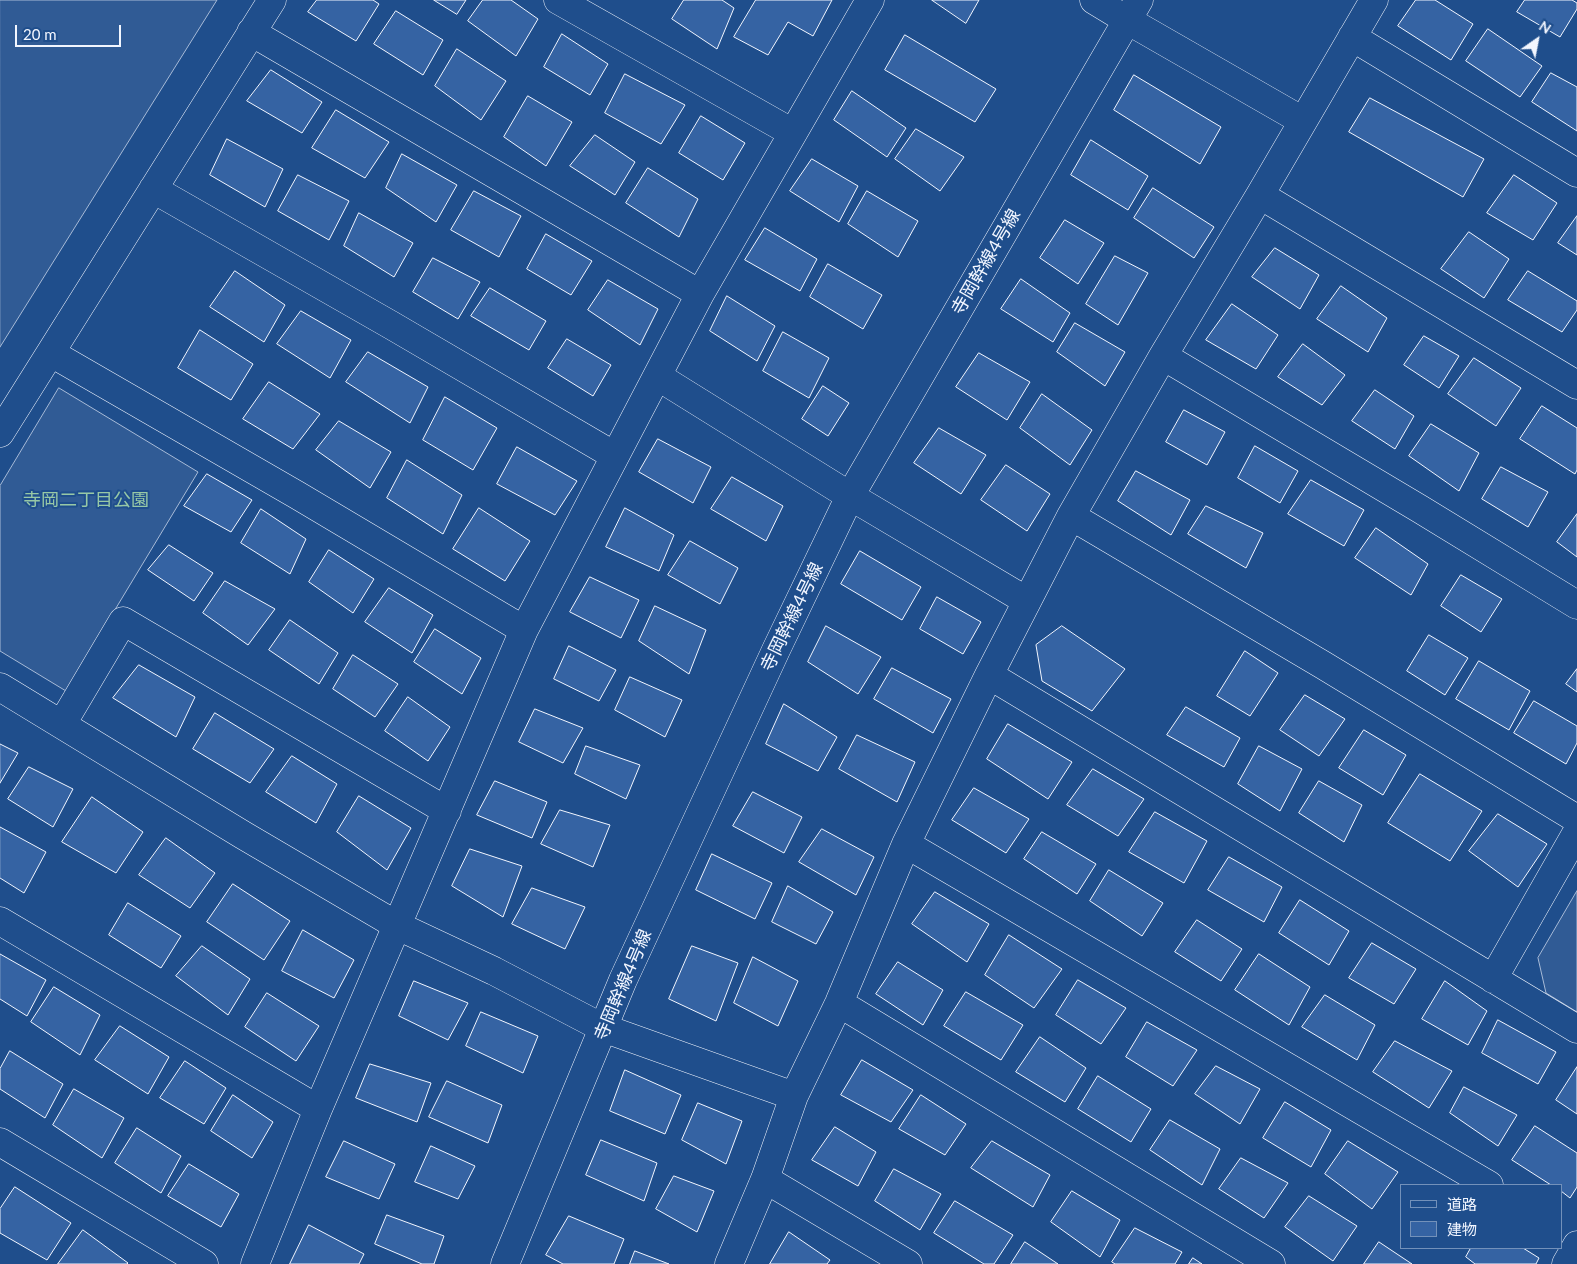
<!DOCTYPE html>
<meta charset="utf-8">
<style>
body{margin:0}
#map{position:relative;width:1577px;height:1264px;overflow:hidden;background:#1f4e8c;font-family:Lato,"Noto Sans JP",sans-serif}
canvas{display:block}
.legend{position:absolute;left:1400px;top:1184px;width:162px;height:65px;box-sizing:border-box;background:#1f4e8c;border:1px solid #7391ba;margin:0;padding:6px 9px;list-style:none;font-size:15px;color:#f2f6ff}
.legend li{display:flex;align-items:center;gap:10px;height:25px}
.legend b{width:25px;border:1px solid #7391ba}
.north{position:absolute;left:1512px;top:15px;width:50px;height:50px;-webkit-text-stroke:4px #1f4e8c;paint-order:stroke;rotate:33deg;font-size:14px;font-weight:700;line-height:20px;text-align:center;color:#f2f6ff}
.north::after{content:'';display:block;margin:auto;width:18px;height:22px;background:#f2f6ff;clip-path:polygon(50% 0,100% 100%,50% 72%,0 100%)}
.scale{position:absolute;left:15px;top:25px;width:106px;height:22px;box-sizing:border-box;border:2px solid #f2f6ff;border-top:0;padding-left:6px;font-size:15px;line-height:18px;white-space:nowrap;color:#f2f6ff;-webkit-text-stroke:4px #1f4e8c;paint-order:stroke}
</style>
<div id="map">
<canvas width="1577" height="1264"></canvas>
<ul class="legend">
<li><b style="height:6px;background:#1f4e8c"></b>道路</li>
<li><b style="height:14px;background:#3563a3"></b>建物</li>
</ul>
<div class="north">N</div>
<div class="scale">20 m</div>
</div>
<script>
const g = document.querySelector('canvas').getContext('2d');
g.lineJoin = 'round';
function fill(path, color) { g.fillStyle = color; g.fill(path, 'evenodd'); }
function strokePath(path, color, width, dash) { g.strokeStyle = color; g.lineWidth = width; g.lineCap = dash ? 'butt' : 'round'; g.setLineDash(dash || []); g.stroke(path); }
function write(font, color, halo, rows, align = 'center') {
  g.font = font + ' Lato,"Noto Sans JP",sans-serif'; g.lineWidth = 4; g.setLineDash([]); g.textBaseline = 'middle'; g.strokeStyle = halo; g.fillStyle = color; for (const [text, x, y, turn = 0] of rows) {
    g.save(); g.translate(x, y); g.rotate((+turn || 0) * Math.PI / 180); g.textAlign = isNaN(turn) ? turn : align; if (halo) g.strokeText(text, 0, 0); g.fillText(text, 0, 0); g.restore();
  }
}
const built = new Path2D(`
 M 0,0 L 217,0 L 0,347 Z
 M 59,388 L 198,472 L 66,691 L 0,651 L 0,486 Z
 M 1577,891 L 1577,1012 L 1546,993 L 1538,958 Z`);
const building = new Path2D(`
 M 317,0 L 373,0 L 379,4 L 356,41 L 308,12 Z
 M 434,0 L 466,0 L 457,14 Z
 M 483,0 L 511,0 L 538,19 L 516,56 L 468,21 Z
 M 684,0 L 722,0 L 734,8 L 717,49 L 672,19 Z
 M 756,0 L 832,0 L 813,36 L 788,22 L 768,55 L 734,37 Z
 M 932,0 L 979,0 L 966,23 Z
 M 1416,0 L 1435,0 L 1473,24 L 1451,60 L 1398,26 Z
 M 1525,0 L 1572,0 L 1577,3 L 1577,9 L 1560,37 L 1517,12 Z
 M 396,11 L 443,40 L 423,75 L 374,44 Z
 M 1488,29 L 1542,66 L 1520,97 L 1466,61 Z
 M 562,34 L 608,64 L 590,95 L 544,67 Z
 M 905,35 L 996,89 L 975,122 L 885,70 Z
 M 457,49 L 506,81 L 481,120 L 435,86 Z
 M 271,70 L 322,102 L 302,133 L 247,101 Z
 M 1551,73 L 1577,87 L 1577,131 L 1532,102 Z
 M 625,74 L 685,105 L 661,144 L 605,113 Z
 M 1134,75 L 1221,127 L 1200,164 L 1114,110 Z
 M 852,91 L 906,128 L 887,157 L 834,120 Z
 M 528,96 L 572,122 L 546,166 L 504,137 Z
 M 1370,98 L 1484,159 L 1463,197 L 1349,132 Z
 M 336,110 L 389,142 L 365,178 L 312,148 Z
 M 701,116 L 745,143 L 723,180 L 679,153 Z
 M 916,129 L 964,157 L 940,191 L 895,159 Z
 M 595,135 L 635,162 L 615,195 L 570,166 Z
 M 227,139 L 283,169 L 265,207 L 210,175 Z
 M 1091,140 L 1148,176 L 1128,210 L 1071,175 Z
 M 402,154 L 457,185 L 436,222 L 386,188 Z
 M 812,159 L 858,186 L 839,222 L 790,191 Z
 M 648,168 L 698,199 L 679,237 L 626,203 Z
 M 298,175 L 349,201 L 329,240 L 278,211 Z
 M 1514,175 L 1557,203 L 1533,240 L 1487,213 Z
 M 1153,188 L 1214,227 L 1194,258 L 1134,218 Z
 M 474,191 L 521,216 L 499,257 L 451,230 Z
 M 867,191 L 918,221 L 898,257 L 848,224 Z
 M 359,213 L 413,243 L 394,277 L 344,246 Z
 M 1577,216 L 1577,255 L 1558,243 Z
 M 1065,220 L 1104,243 L 1078,284 L 1040,258 Z
 M 765,228 L 817,259 L 800,291 L 745,260 Z
 M 1469,232 L 1509,259 L 1484,298 L 1441,269 Z
 M 546,234 L 592,261 L 571,295 L 527,269 Z
 M 1275,248 L 1319,275 L 1300,309 L 1252,277 Z
 M 1115,256 L 1148,273 L 1118,325 L 1086,304 Z
 M 433,258 L 480,282 L 458,319 L 413,292 Z
 M 828,264 L 882,295 L 863,329 L 810,297 Z
 M 235,271 L 285,305 L 264,342 L 210,307 Z
 M 1528,271 L 1577,301 L 1577,310 L 1562,332 L 1508,300 Z
 M 1021,279 L 1070,313 L 1053,342 L 1001,309 Z
 M 608,280 L 658,309 L 640,345 L 588,310 Z
 M 1341,286 L 1387,318 L 1368,352 L 1317,319 Z
 M 490,288 L 546,321 L 529,350 L 471,316 Z
 M 727,296 L 775,326 L 757,361 L 710,331 Z
 M 1232,304 L 1278,335 L 1256,369 L 1206,340 Z
 M 301,311 L 351,340 L 330,378 L 277,344 Z
 M 1075,323 L 1125,352 L 1105,386 L 1057,352 Z
 M 200,330 L 253,364 L 231,400 L 178,368 Z
 M 783,332 L 829,358 L 809,398 L 763,371 Z
 M 1424,336 L 1459,356 L 1439,388 L 1404,365 Z
 M 567,339 L 611,365 L 593,396 L 548,368 Z
 M 1303,344 L 1345,375 L 1322,405 L 1278,377 Z
 M 368,352 L 428,387 L 410,423 L 346,382 Z
 M 979,353 L 1030,382 L 1007,420 L 956,387 Z
 M 1474,358 L 1521,388 L 1496,426 L 1448,394 Z
 M 269,382 L 320,414 L 293,449 L 243,419 Z
 M 823,386 L 849,403 L 828,436 L 802,419 Z
 M 1375,390 L 1414,416 L 1395,449 L 1352,421 Z
 M 1042,394 L 1092,430 L 1070,465 L 1020,428 Z
 M 445,397 L 497,428 L 473,470 L 423,440 Z
 M 1542,406 L 1577,428 L 1577,470 L 1575,474 L 1520,439 Z
 M 1184,410 L 1225,432 L 1207,465 L 1166,442 Z
 M 339,421 L 391,452 L 370,488 L 316,450 Z
 M 1431,424 L 1479,453 L 1459,491 L 1409,456 Z
 M 939,428 L 986,455 L 961,494 L 914,463 Z
 M 658,439 L 711,467 L 693,503 L 639,472 Z
 M 1255,446 L 1298,471 L 1280,503 L 1238,478 Z
 M 517,447 L 577,481 L 555,515 L 497,484 Z
 M 407,460 L 462,495 L 443,534 L 387,498 Z
 M 1006,465 L 1050,494 L 1027,531 L 981,500 Z
 M 1501,467 L 1548,492 L 1528,527 L 1482,499 Z
 M 1136,471 L 1190,500 L 1171,535 L 1118,501 Z
 M 207,474 L 252,500 L 231,532 L 184,506 Z
 M 732,477 L 783,506 L 766,541 L 711,509 Z
 M 1311,480 L 1364,510 L 1344,546 L 1288,514 Z
 M 1206,506 L 1263,533 L 1246,568 L 1188,534 Z
 M 479,508 L 530,541 L 505,581 L 453,549 Z
 M 625,508 L 674,535 L 659,571 L 606,547 Z
 M 261,509 L 306,539 L 290,574 L 241,543 Z
 M 1577,514 L 1577,557 L 1557,542 Z
 M 1376,528 L 1428,564 L 1411,595 L 1355,558 Z
 M 690,541 L 738,568 L 720,604 L 668,575 Z
 M 169,545 L 213,573 L 194,601 L 148,570 Z
 M 329,550 L 374,579 L 353,613 L 309,582 Z
 M 860,551 L 921,587 L 902,620 L 841,584 Z
 M 1461,575 L 1502,599 L 1481,632 L 1441,606 Z
 M 590,577 L 639,600 L 621,638 L 570,612 Z
 M 225,581 L 275,609 L 248,645 L 203,613 Z
 M 389,588 L 433,615 L 412,653 L 365,622 Z
 M 937,597 L 981,622 L 963,654 L 920,629 Z
 M 655,606 L 706,630 L 689,674 L 639,641 Z
 M 290,620 L 338,653 L 319,684 L 269,650 Z
 M 826,626 L 881,657 L 858,694 L 808,662 Z
 M 1062,626 L 1125,669 L 1092,711 L 1042,681 L 1036,645 Z
 M 435,629 L 481,658 L 462,694 L 414,662 Z
 M 1429,635 L 1468,658 L 1445,695 L 1407,671 Z
 M 569,646 L 616,670 L 599,701 L 554,679 Z
 M 1245,651 L 1278,673 L 1250,716 L 1217,696 Z
 M 353,655 L 398,684 L 375,717 L 333,689 Z
 M 1479,661 L 1530,691 L 1509,730 L 1456,699 Z
 M 139,665 L 195,697 L 176,737 L 113,698 Z
 M 892,668 L 951,699 L 933,733 L 874,699 Z
 M 1577,669 L 1577,692 L 1566,684 Z
 M 630,677 L 682,700 L 665,737 L 615,710 Z
 M 1305,695 L 1345,719 L 1319,756 L 1280,730 Z
 M 408,697 L 450,727 L 428,761 L 385,731 Z
 M 1534,701 L 1577,726 L 1577,743 L 1566,764 L 1514,733 Z
 M 784,704 L 837,737 L 818,771 L 766,744 Z
 M 1186,707 L 1240,738 L 1224,767 L 1167,735 Z
 M 535,709 L 583,728 L 563,763 L 519,742 Z
 M 215,713 L 274,749 L 250,783 L 193,749 Z
 M 1008,724 L 1072,762 L 1048,799 L 987,759 Z
 M 1364,730 L 1406,755 L 1383,795 L 1339,768 Z
 M 857,735 L 915,762 L 897,802 L 839,769 Z
 M 0,744 L 18,753 L 0,783 Z
 M 586,746 L 640,765 L 626,799 L 575,774 Z
 M 1259,746 L 1302,769 L 1280,811 L 1238,784 Z
 M 292,756 L 337,784 L 316,823 L 266,792 Z
 M 29,767 L 73,789 L 53,827 L 8,799 Z
 M 1093,769 L 1144,799 L 1118,836 L 1067,805 Z
 M 1420,774 L 1482,811 L 1450,861 L 1388,823 Z
 M 495,781 L 547,802 L 532,838 L 477,815 Z
 M 1319,781 L 1362,805 L 1344,842 L 1299,813 Z
 M 974,788 L 1029,819 L 1006,853 L 952,820 Z
 M 753,792 L 802,817 L 784,853 L 733,826 Z
 M 359,796 L 411,828 L 387,870 L 337,832 Z
 M 92,797 L 143,832 L 116,873 L 62,842 Z
 M 560,810 L 610,825 L 593,867 L 541,844 Z
 M 1155,812 L 1207,841 L 1184,883 L 1129,852 Z
 M 1498,814 L 1547,844 L 1518,887 L 1469,851 Z
 M 0,827 L 46,852 L 24,893 L 0,878 Z
 M 822,829 L 874,857 L 856,895 L 799,862 Z
 M 1042,832 L 1096,864 L 1077,894 L 1024,859 Z
 M 166,838 L 215,873 L 190,908 L 139,875 Z
 M 470,849 L 522,866 L 503,917 L 452,886 Z
 M 712,854 L 772,883 L 755,919 L 696,890 Z
 M 1229,857 L 1282,887 L 1264,922 L 1208,890 Z
 M 1109,870 L 1163,903 L 1142,936 L 1090,901 Z
 M 233,884 L 290,921 L 264,960 L 207,922 Z
 M 788,886 L 833,912 L 816,944 L 772,922 Z
 M 532,888 L 585,907 L 565,949 L 512,924 Z
 M 935,892 L 989,924 L 967,962 L 912,924 Z
 M 1300,900 L 1349,931 L 1329,965 L 1279,933 Z
 M 128,903 L 181,936 L 161,968 L 109,935 Z
 M 1197,920 L 1242,949 L 1221,981 L 1175,952 Z
 M 303,930 L 354,960 L 334,998 L 282,971 Z
 M 1009,935 L 1062,969 L 1034,1008 L 985,975 Z
 M 1372,943 L 1416,969 L 1394,1004 L 1349,978 Z
 M 202,946 L 250,979 L 228,1015 L 176,976 Z
 M 692,946 L 738,963 L 716,1021 L 669,999 Z
 M 0,954 L 46,980 L 27,1016 L 0,999 Z
 M 1259,954 L 1310,987 L 1289,1025 L 1235,990 Z
 M 753,957 L 798,981 L 778,1026 L 734,1003 Z
 M 898,962 L 943,990 L 923,1025 L 876,994 Z
 M 1078,980 L 1126,1008 L 1101,1044 L 1056,1015 Z
 M 414,981 L 468,1003 L 448,1040 L 399,1016 Z
 M 1445,981 L 1487,1011 L 1468,1045 L 1422,1019 Z
 M 54,987 L 100,1015 L 80,1055 L 31,1022 Z
 M 966,992 L 1023,1025 L 1001,1060 L 944,1026 Z
 M 267,993 L 319,1026 L 296,1061 L 245,1027 Z
 M 1325,995 L 1375,1025 L 1357,1060 L 1302,1027 Z
 M 481,1012 L 538,1036 L 523,1073 L 466,1046 Z
 M 1498,1020 L 1556,1052 L 1538,1084 L 1482,1053 Z
 M 1147,1022 L 1197,1050 L 1173,1086 L 1126,1057 Z
 M 120,1026 L 169,1057 L 148,1094 L 95,1060 Z
 M 1040,1037 L 1086,1068 L 1065,1102 L 1016,1072 Z
 M 1395,1041 L 1452,1071 L 1429,1108 L 1373,1072 Z
 M 10,1051 L 63,1084 L 45,1118 L 0,1089 L 0,1069 Z
 M 862,1060 L 913,1090 L 891,1122 L 841,1095 Z
 M 185,1061 L 226,1088 L 204,1124 L 160,1098 Z
 M 370,1064 L 431,1083 L 417,1122 L 356,1098 Z
 M 1216,1066 L 1260,1089 L 1240,1124 L 1195,1094 Z
 M 1577,1067 L 1577,1114 L 1556,1100 Z
 M 625,1070 L 681,1095 L 665,1134 L 610,1111 Z
 M 1098,1076 L 1151,1109 L 1131,1142 L 1078,1109 Z
 M 447,1081 L 502,1105 L 488,1143 L 429,1117 Z
 M 1464,1087 L 1517,1115 L 1498,1146 L 1450,1113 Z
 M 74,1089 L 124,1118 L 102,1158 L 53,1125 Z
 M 233,1095 L 273,1122 L 252,1158 L 211,1131 Z
 M 921,1095 L 966,1124 L 945,1155 L 899,1129 Z
 M 1285,1102 L 1331,1130 L 1311,1167 L 1263,1138 Z
 M 698,1103 L 742,1121 L 726,1164 L 682,1140 Z
 M 1170,1120 L 1220,1149 L 1202,1185 L 1150,1150 Z
 M 1535,1126 L 1577,1153 L 1577,1187 L 1570,1198 L 1561,1191 L 1561,1185 L 1551,1185 L 1512,1160 Z
 M 835,1127 L 876,1152 L 858,1186 L 812,1160 Z
 M 137,1128 L 181,1156 L 161,1193 L 115,1163 Z
 M 601,1140 L 657,1163 L 644,1201 L 586,1175 Z
 M 344,1141 L 395,1164 L 379,1199 L 326,1177 Z
 M 992,1141 L 1050,1175 L 1033,1207 L 971,1168 Z
 M 1348,1141 L 1398,1172 L 1372,1209 L 1325,1174 Z
 M 431,1146 L 475,1166 L 458,1199 L 415,1182 Z
 M 1241,1158 L 1288,1183 L 1264,1218 L 1219,1189 Z
 M 189,1164 L 239,1194 L 221,1227 L 168,1196 Z
 M 894,1169 L 941,1194 L 920,1230 L 875,1201 Z
 M 674,1176 L 714,1191 L 697,1232 L 656,1209 Z
 M 15,1187 L 71,1223 L 47,1260 L 0,1233 L 0,1209 Z
 M 1072,1191 L 1120,1220 L 1100,1257 L 1051,1222 Z
 M 1309,1196 L 1357,1226 L 1333,1261 L 1285,1227 Z
 M 955,1201 L 1013,1235 L 994,1264 L 984,1264 L 934,1233 Z
 M 387,1215 L 444,1236 L 434,1264 L 422,1264 L 375,1244 Z
 M 569,1216 L 624,1239 L 614,1264 L 563,1264 L 546,1255 Z
 M 309,1225 L 364,1254 L 359,1264 L 290,1264 Z
 M 1135,1228 L 1182,1252 L 1175,1264 L 1115,1264 L 1112,1262 Z
 M 83,1230 L 128,1263 L 127,1264 L 58,1264 Z
 M 789,1232 L 830,1260 L 827,1264 L 770,1264 Z
 M 1025,1242 L 1058,1264 L 1011,1264 Z
 M 1379,1242 L 1412,1264 L 1364,1264 Z
 M 1471,1248 L 1523,1248 L 1539,1258 L 1536,1264 L 1475,1264 L 1466,1257 Z
 M 635,1251 L 669,1264 L 630,1264 Z
 M 1193,1258 L 1202,1264 L 1189,1264 Z`);
const minor = new Path2D(`
 M 558,0 L 793,133
 M 1094,0 L 1127,20 L 1303,121
 M 251,32 L 700,294
 M 1352,37 L 1577,173
 M 153,189 L 391,325 L 615,456
 M 1260,195 L 1577,385
 M 51,353 L 297,495 L 524,630
 M 1163,356 L 1420,509 L 1577,605
 M 657,376 L 850,496 L 1027,601
 M 0,433 L 272,0
 M 1071,516 L 1323,665 L 1577,819
 M 989,675 L 1577,1029
 M 0,687 L 243,835 L 398,926 L 494,971 L 603,1028 L 794,1096
 M 62,724 L 123,621 L 447,811
 M 906,844 L 1489,1185
 M 0,921 L 318,1109
 M 1493,979 L 1577,832
 M 839,1003 L 1271,1264
 M 0,1142 L 204,1264
 M 765,1179 L 908,1264
 M 255,1264 L 318,1109 L 524,630 L 700,294 L 870,0
 M 505,1264 L 623,980 L 776,650 L 850,496 L 1139,0
 M 729,1264 L 765,1179 L 794,1096 L 839,1003 L 906,844 L 989,675 L 1071,516 L 1163,356 L 1260,195 L 1374,0
 M 1566,1264 L 1577,1245`);
const streetNames = [
 ["寺岡幹線4号線",986,262,-60],
 ["寺岡幹線4号線",792,617,-64],
 ["寺岡幹線4号線",623,985,-67]
];
const parkNames = [
 ["寺岡二丁目公園",86,500]
];
fill(built, '#305b95');
strokePath(built, '#a8bbd7', 1);
fill(building, '#3563a3');
strokePath(building, '#f2f6ff', 1);
strokePath(minor, '#f2f6ff', 29);
strokePath(minor, '#1f4e8c', 28);
write('18px', '#f2f6ff', '#1f4e8c', streetNames);
write('18px', '#97c8a6', '#1f4e8c', parkNames);
</script>
